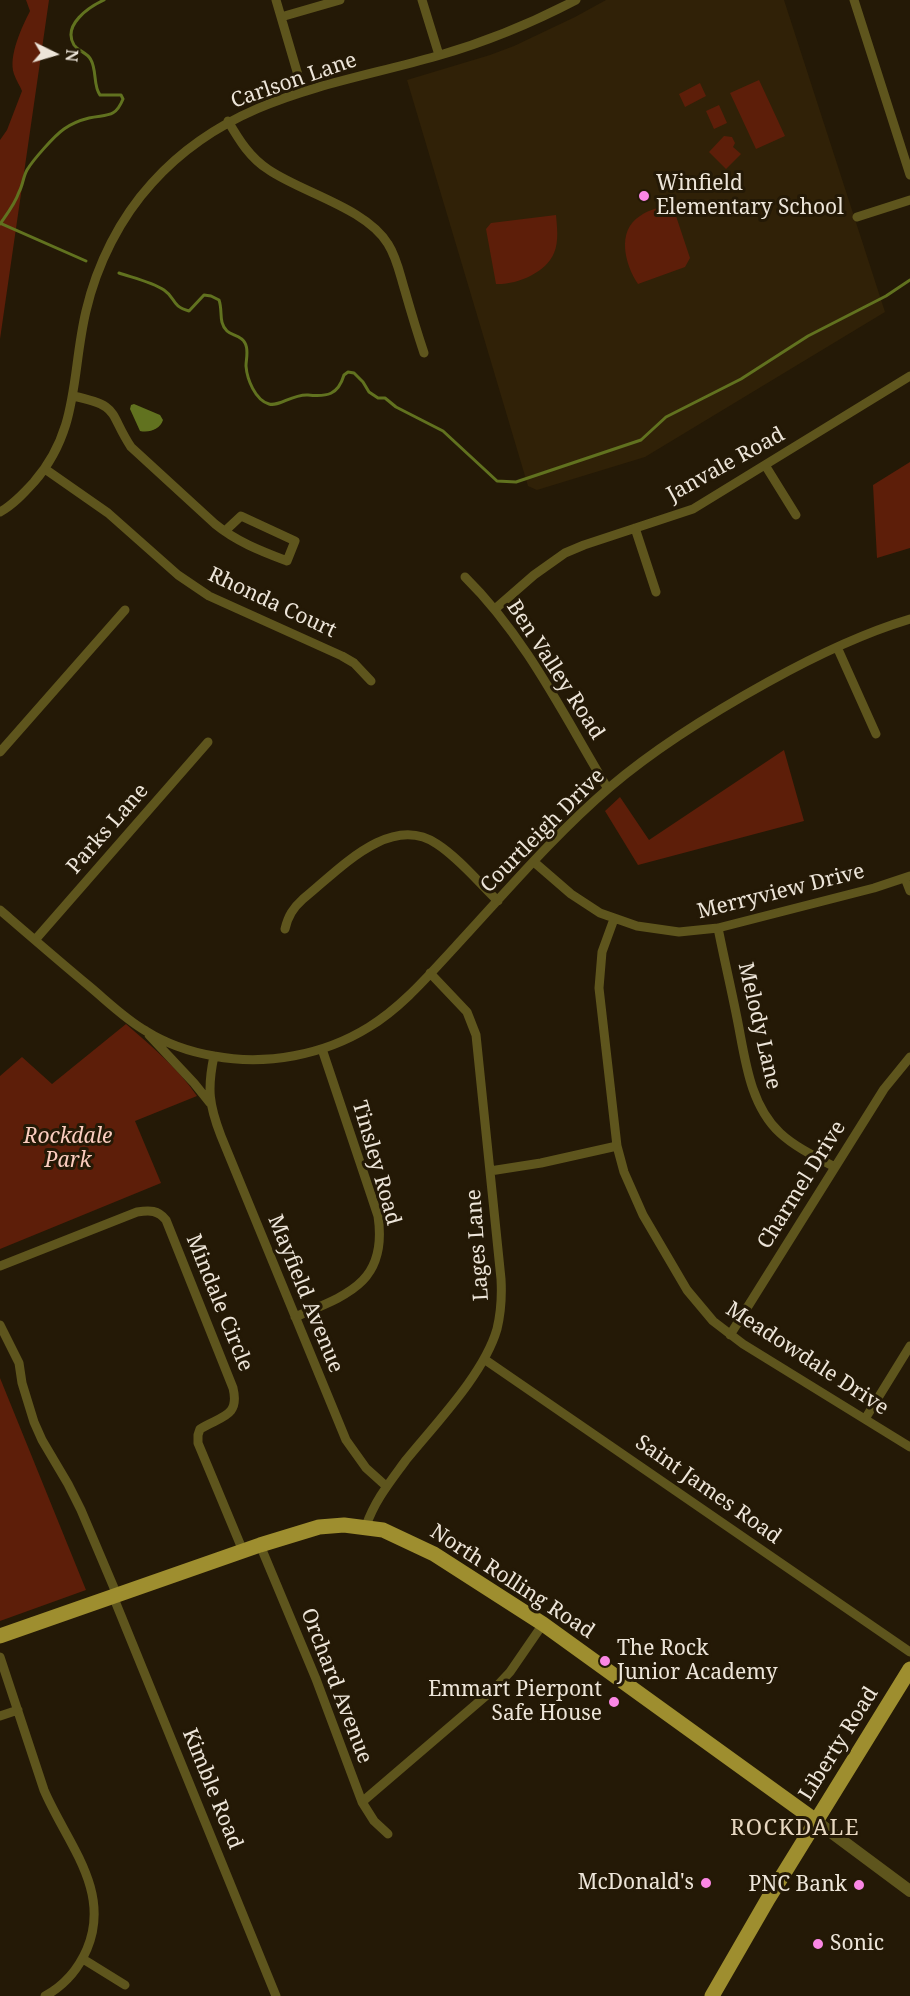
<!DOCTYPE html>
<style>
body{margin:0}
#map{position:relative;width:910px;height:1996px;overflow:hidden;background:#241906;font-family:"Noto Serif",serif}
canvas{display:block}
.north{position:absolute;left:24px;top:24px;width:60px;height:60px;-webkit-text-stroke:4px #241906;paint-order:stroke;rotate:95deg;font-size:16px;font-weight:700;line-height:24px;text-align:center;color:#ede5d9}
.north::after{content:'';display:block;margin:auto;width:21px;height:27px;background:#ede5d9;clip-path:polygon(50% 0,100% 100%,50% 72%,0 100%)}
</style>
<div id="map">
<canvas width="910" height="1996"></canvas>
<div class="north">N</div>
</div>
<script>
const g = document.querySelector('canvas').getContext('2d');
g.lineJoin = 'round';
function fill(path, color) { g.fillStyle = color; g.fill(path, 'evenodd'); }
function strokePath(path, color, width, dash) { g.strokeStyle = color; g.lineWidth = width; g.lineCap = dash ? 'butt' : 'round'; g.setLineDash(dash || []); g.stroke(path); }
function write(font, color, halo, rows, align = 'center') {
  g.font = font + ' "Noto Serif",serif'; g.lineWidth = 6; g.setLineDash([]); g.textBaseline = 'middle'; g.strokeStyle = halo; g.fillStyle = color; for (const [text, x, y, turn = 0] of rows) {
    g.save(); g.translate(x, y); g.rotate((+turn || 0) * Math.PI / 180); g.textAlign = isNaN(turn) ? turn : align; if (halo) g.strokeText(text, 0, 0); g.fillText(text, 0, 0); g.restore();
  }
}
const built = new Path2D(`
 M 606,0 L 784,0 L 885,312 L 645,457 L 537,490 L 528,486 L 407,80 L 490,55 L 514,46 L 575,17 Z`);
const green = new Path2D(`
 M 26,0 L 49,0 L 0,339 L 0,140 L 7,130 L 22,91 C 20,86 16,80 14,74 C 8,56 22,27 30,11 Z
 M 759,80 L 785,136 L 756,149 L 730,93 Z
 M 700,83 L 706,96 L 685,107 L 679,94 Z
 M 719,105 L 727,123 L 714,129 L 706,111 Z
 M 724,136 L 732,137 L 735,143 L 733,147 L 741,154 L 726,169 L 709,152 Z
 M 672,204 L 690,258 L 685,267 L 638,284 C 625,265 616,231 640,216 C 650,209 661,207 672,204 Z
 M 556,215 C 557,227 559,241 554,253 C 546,273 516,285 496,284 L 486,229 L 491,223 Z
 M 910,462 L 910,548 L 877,558 L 873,485 Z
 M 784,750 L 804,821 L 638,865 L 605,811 L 620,797 L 649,840 Z
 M 126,1024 C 151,1046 178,1068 197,1096 L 135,1121 L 161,1183 L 0,1249 L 0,1076 L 22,1057 L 52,1084 Z
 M 0,1378 L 86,1590 L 0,1621 Z`);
const water = new Path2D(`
 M 134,404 L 160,415 L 163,420 C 160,429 150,433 140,431 L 130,409 L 131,405 Z`);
const stream = new Path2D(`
 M 0,223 L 86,261
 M 0,224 C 7,214 15,204 19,192 C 23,185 23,177 27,170 C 33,160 54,136 64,129 C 71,124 81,120 89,118 C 106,114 115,119 123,99 L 121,95 L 100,95 C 93,86 97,71 91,60 C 87,52 79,52 74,45 C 62,25 89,7 104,0
 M 119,273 C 134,278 152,282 164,290 C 176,298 171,306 189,311 L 204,295 L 211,296 L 219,300 C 223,311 218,322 227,331 C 232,336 241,335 245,343 C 249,350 246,359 246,366 C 247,379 255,400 269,404 C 279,407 292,394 308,395 C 327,397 338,395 344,375 L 348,372 L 354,373 L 363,382 L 369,392 L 378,398 L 385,398 L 396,407 L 443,431 L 497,481 L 516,482 L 641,440 L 666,417 L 741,379 L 808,336 L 886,296 L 910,280`);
const minor = new Path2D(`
 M 276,0 L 303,92
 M 422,0 L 439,55
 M 854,0 L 910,175
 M 281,17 L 340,0
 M 228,121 C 239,140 250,158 269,170 C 303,193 366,208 388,244 C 397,258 400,275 405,291 C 411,312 417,332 424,353
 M 857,217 L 910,200
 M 73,396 C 121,406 108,412 131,447 L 215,524 C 237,542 261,551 287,561 L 295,541 L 241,516 L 225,531
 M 765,465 L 796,515
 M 45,469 L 108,513 L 178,575 L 209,596 L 342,656 L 354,663 L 371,681
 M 0,512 C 13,505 24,493 34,482 C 80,429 71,374 86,311 C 97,264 120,218 152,183 C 230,96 332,86 437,56 C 486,42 532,23 576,0
 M 635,528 L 656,592
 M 465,577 C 526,637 564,716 608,789
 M 495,609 L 534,575 L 565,553 L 584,545 L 693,509 L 910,376
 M 837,647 L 876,734
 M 0,752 L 125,610
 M 534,862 L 571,894 L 600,913 L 637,926 L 679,932 L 718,928 L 874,888 L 910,876
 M 905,878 L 910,891
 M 0,910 C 29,935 59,961 89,986 C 107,1001 125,1019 146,1031 C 165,1043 191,1052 214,1056 C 266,1066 324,1055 369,1027 C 402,1007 429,975 455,947 C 505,893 554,835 610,787 C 658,746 712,713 768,682 C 813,657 860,634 910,619
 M 614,919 L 602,952 L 599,988 L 617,1146 L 624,1172 L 643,1215 L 687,1290 L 713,1321 L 743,1344 L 910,1447
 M 718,928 C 724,958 731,988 737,1018 C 745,1057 749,1104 780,1133 C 795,1147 816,1157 835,1167
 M 285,929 C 288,916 293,908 303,899 C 338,871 390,812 437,844 C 460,859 479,883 498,901
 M 35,940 L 208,742
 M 149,1035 L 194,1083 L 210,1103
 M 214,1056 C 207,1089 209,1105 221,1136 L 346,1440 L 366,1468 L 386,1486
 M 490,1171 L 541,1163 L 617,1146
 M 0,1266 L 137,1212 C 150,1210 158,1210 166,1220 L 233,1388 C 240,1417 221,1416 200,1429 L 198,1435 L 198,1443 L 243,1551
 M 295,1317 C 347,1295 388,1283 378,1216 L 322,1049
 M 0,1325 L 19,1363 L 22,1383 L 34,1422 L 42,1440 L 68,1484 L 81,1510 L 117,1595
 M 730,1335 L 884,1089 L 910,1057
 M 484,1359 L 910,1652
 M 865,1419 L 910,1346
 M 366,1526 C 375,1500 390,1482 406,1460 C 436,1423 484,1374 497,1329 C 501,1312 502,1296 501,1279 L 476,1035 L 467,1012 L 430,973
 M 260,1545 L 316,1679 L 362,1802 L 374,1821 L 388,1834
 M 113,1596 L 276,1996
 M 0,1657 L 44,1790 C 66,1842 112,1890 87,1949 C 78,1970 65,1985 45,1996
 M 0,1716 L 18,1710
 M 362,1802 L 495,1688 L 510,1672 L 543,1624
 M 83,1959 L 125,1985`);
const tertiary = new Path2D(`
 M 816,1821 L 910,1891`);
const primary = new Path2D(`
 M 0,1636 L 260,1545 L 319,1527 L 344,1525 L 383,1530 L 434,1554 L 543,1624 L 816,1821
 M 712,1996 L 768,1899 L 910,1669`);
const markers = [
 [644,196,6,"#fb87e5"],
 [605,1661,6,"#fb87e5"],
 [614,1702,6,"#fb87e5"],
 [706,1883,6,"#fb87e5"],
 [859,1885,6,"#fb87e5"],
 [818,1944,6,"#fb87e5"]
];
const streetNames = [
 ["Carlson Lane",294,81,-19],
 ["Janvale Road",726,465,-29],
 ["Rhonda Court",272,603,25],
 ["Ben Valley Road",555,670,57],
 ["Parks Lane",108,829,-49],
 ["Courtleigh Drive",543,831,-45],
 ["Merryview Drive",781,892,-14],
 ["Melody Lane",759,1026,77],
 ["Tinsley Road",376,1163,74],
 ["Charmel Drive",802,1185,-58],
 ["Lages Lane",478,1245,-94],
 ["Mayfield Avenue",305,1294,68],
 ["Mindale Circle",219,1303,68],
 ["Meadowdale Drive",807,1359,33],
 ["Saint James Road",708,1490,35],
 ["North Rolling Road",512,1582,33],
 ["Orchard Avenue",336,1686,69],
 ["Liberty Road",839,1744,-58],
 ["Kimble Road",212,1789,68]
];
const poiNames = [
 ["Winfield",656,184],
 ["Elementary School",656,208],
 ["The Rock",617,1649],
 ["Junior Academy",617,1673],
 ["Emmart Pierpont",602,1690,"right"],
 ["Safe House",602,1714,"right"],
 ["McDonald's",694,1883,"right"],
 ["PNC Bank",847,1885,"right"],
 ["Sonic",830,1944]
];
const parkNames = [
 ["Rockdale",68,1137],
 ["Park",68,1161]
];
const neighbourhoodNames = [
 ["ROCKDALE",795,1829]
];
fill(built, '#302107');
fill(green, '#5d1e09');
fill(water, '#61721f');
strokePath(stream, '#61721f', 3);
strokePath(minor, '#5e551d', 9);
strokePath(tertiary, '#5e551d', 12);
strokePath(primary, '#9e8e2f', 15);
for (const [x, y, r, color] of markers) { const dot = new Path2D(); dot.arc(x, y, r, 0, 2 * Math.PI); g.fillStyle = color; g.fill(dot); strokePath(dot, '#241906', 2); }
write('21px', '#ede5d9', '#241906', streetNames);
write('21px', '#ede5d9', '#241906', poiNames, 'left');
write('italic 21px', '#fbcdbf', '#241906', parkNames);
g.letterSpacing = '1.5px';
write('22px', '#e7d7c0', '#241906', neighbourhoodNames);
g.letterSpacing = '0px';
</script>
